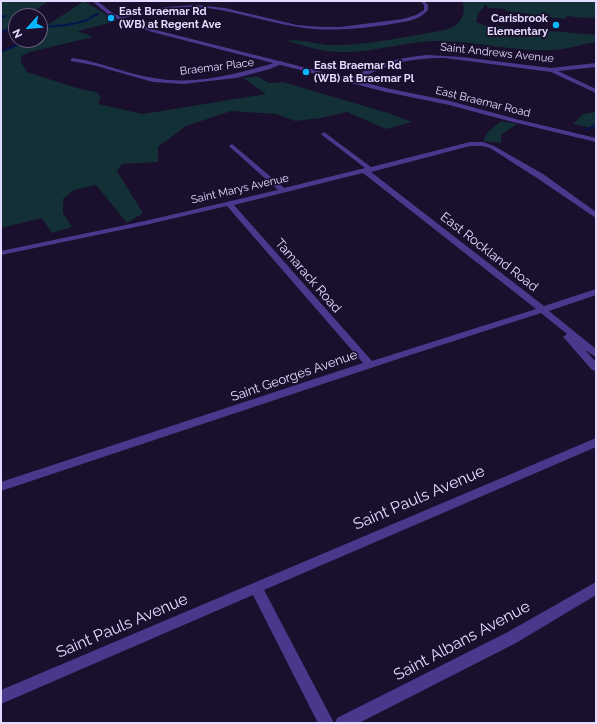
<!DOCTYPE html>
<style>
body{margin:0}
#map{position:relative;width:597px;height:724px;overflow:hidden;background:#1a0f2c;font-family:Raleway,sans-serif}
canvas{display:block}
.frame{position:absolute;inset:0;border:2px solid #e5daff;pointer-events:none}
.north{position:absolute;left:8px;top:8px;width:40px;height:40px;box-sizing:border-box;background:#1a0f2c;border:1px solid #6b6080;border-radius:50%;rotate:243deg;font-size:11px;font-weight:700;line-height:16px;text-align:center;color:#e5daff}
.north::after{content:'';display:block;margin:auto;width:14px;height:18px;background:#06b7ff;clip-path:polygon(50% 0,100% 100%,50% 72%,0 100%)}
</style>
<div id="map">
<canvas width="597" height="724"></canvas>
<div class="frame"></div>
<div class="north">N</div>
</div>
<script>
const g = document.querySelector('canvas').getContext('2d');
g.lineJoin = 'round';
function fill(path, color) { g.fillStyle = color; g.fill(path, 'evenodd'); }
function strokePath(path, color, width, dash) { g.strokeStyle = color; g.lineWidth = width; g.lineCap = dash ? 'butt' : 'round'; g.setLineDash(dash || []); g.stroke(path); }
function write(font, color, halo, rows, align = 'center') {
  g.font = font + ' Raleway,sans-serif'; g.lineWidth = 3.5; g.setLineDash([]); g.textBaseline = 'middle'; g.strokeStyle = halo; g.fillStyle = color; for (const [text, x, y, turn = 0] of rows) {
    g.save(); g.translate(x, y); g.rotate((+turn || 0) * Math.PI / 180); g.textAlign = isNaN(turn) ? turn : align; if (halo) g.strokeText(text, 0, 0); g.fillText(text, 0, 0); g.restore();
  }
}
const green = new Path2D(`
 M 1,1 L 49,1 L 26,16 L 16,16 L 16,23 L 1,32 Z
 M 84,1 L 117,21 L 78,31 L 93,37 L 30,52 L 21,56 L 21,62 L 27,72 L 80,89 L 97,92 L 101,97 L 98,104 L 143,114 L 266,94 L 243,78 L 257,76 L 269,83 L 283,82 L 388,113 L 412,122 L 386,129 L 347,112 L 321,118 L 295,121 L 276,114 L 231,111 L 186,126 L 158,147 L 158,162 L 122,164 L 117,171 L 143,213 L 127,223 L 96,185 L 74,190 L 63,199 L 63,213 L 72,227 L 52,233 L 42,218 L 1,228 L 1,53 L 24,40 L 40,40 L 40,30 Z
 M 462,1 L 590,1 L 596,3 L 596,15 L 593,16 L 596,17 C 586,19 577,17 567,16 L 565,19 L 548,17 L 550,14 L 547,14 L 543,19 L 527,17 L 529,14 L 505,11 L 506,9 L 488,8 L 486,4 L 478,14 L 476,22 L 483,25 L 596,35 L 596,42 C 582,44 566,50 551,50 C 512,52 473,40 434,41 C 402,42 372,53 340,52 C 323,52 304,46 287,41 C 297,38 318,44 329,45 C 361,46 393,39 423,34 C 432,32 445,31 453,27 C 463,21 466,11 462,1 Z
 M 596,112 L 596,129 L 573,124 L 583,114 Z
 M 501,121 L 517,124 L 501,135 L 501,143 L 483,141 L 487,133 Z`);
const streamFar1 = new Path2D(`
 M 1,17 L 6,16
 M 40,27 C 58,26 70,26 87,20 C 91,18 93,15 98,14
 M 1,31 L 16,30
 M 15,33 L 16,35
 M 1,52 L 21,43 L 20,40`);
const stream = new Path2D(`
 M 586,130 L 596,125`);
const minor = new Path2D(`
 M 420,1 L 424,1 L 428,5 L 428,10 C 418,22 401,22 386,25 C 356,29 328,32 298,27 C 264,22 231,9 196,7 C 170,6 144,14 118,19 L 116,18 L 166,7 L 196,5 L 225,8 L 297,25 L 321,27 L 340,27 L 403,19 L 416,15 L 424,10 L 424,5 Z
 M 427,55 L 462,57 L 551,68 L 596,63 L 596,67 L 558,71 L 596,89 L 596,93 L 551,72 L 445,58 C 407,58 388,64 355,81 L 350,80 C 369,64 403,57 427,55 Z
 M 73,58 C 101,62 126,74 154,78 C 197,86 240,73 281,61 L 284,63 L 270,69 L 236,78 L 183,84 L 153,82 L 93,65 L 71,61 L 71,59 Z
 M 324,132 L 371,167 L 470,142 L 483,142 L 494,146 L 543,174 L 596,212 L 596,218 L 537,178 L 490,148 L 482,146 L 470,146 L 371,172 L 544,306 L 596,289 L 596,295 L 549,311 L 596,349 L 596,357 L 585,350 L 596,362 L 596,371 L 592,370 L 565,339 L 563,337 L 567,334 L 541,313 L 401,358 L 1,491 L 1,482 L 363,363 L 227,206 L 145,225 L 1,255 L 1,251 L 145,221 L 278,190 L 230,147 L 229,146 L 232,144 L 284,188 L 365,168 L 322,135 L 321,134 ZM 363,173 L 536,309 L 372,361 L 234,205 Z
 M 596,438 L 596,447 L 264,590 L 334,723 L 318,723 L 253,595 L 1,704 L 1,690 Z
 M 596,582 L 596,595 L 516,643 L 359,723 L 335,723 L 337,718 L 506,633 Z`);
const tertiary = new Path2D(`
 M 92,1 L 97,1 L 114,14 L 156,30 L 386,88 L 450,101 L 516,119 L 596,138 L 596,142 L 513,122 L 449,105 L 386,92 L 152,32 L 110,16 Z`);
const markers = [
 [111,18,4,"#06b7ff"],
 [556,25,4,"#06b7ff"],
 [306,72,4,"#06b7ff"]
];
const farPoinames = [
 ["East Braemar Rd",119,12],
 ["(WB) at Regent Ave",119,25],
 ["Carisbrook",548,19,"right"],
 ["Elementary",548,32,"right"],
 ["East Braemar Rd",314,66],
 ["(WB) at Braemar Pl",314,79]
];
const farStreetnames = [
 ["Saint Andrews Avenue",497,53,6],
 ["Braemar Place",217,67,-7],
 ["East Braemar Road",483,102,14],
 ["Saint Marys Avenue",240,189,-13]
];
const streetNames = [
 ["East Rockland Road",489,252,38],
 ["Tamarack Road",308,276,49],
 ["Saint Georges Avenue",294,376,-19]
];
const nearStreetnames = [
 ["Saint Pauls Avenue",419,498,-23],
 ["Saint Pauls Avenue",122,626,-23],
 ["Saint Albans Avenue",462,641,-28]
];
fill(green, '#123036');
strokePath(streamFar1, '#07134d', 2);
strokePath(stream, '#07134d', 2.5);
fill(minor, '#4b388d');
fill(tertiary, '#4b388d');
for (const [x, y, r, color] of markers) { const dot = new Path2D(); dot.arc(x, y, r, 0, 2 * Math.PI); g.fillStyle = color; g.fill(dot); strokePath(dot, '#1a0f2c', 1.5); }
write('bold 11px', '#e5daff', '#1a0f2c', farPoinames, 'left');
write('11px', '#e5daff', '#1a0f2c', farStreetnames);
write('13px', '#e5daff', '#1a0f2c', streetNames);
write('16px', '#e5daff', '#1a0f2c', nearStreetnames);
</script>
